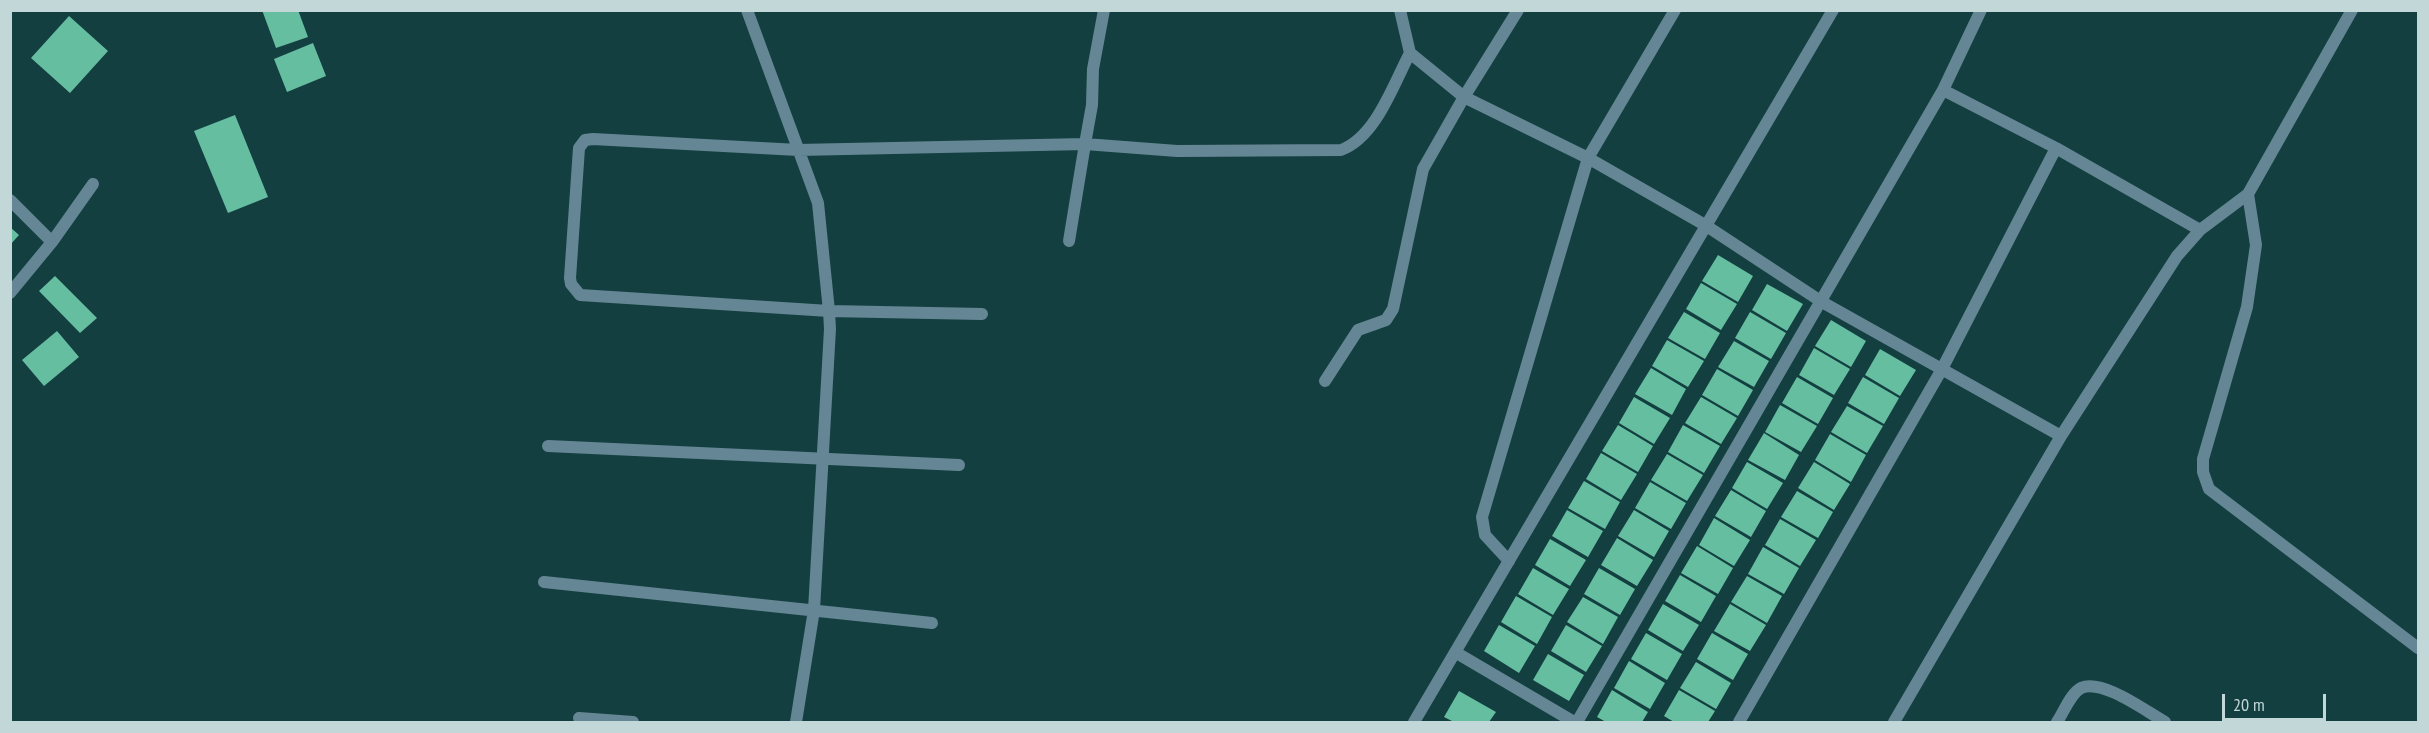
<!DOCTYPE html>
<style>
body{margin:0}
#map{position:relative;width:2429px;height:733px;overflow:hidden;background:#143f40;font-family:"PT Sans Narrow",sans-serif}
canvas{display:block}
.frame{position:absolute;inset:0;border:12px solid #c2d7d8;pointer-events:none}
.scale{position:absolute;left:2222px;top:694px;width:104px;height:27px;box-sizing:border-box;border:3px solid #c2d7d8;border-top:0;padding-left:8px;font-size:18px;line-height:21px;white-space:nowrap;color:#c2d7d8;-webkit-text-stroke:4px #143f40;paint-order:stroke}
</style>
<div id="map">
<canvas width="2429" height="733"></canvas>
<div class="frame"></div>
<div class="scale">20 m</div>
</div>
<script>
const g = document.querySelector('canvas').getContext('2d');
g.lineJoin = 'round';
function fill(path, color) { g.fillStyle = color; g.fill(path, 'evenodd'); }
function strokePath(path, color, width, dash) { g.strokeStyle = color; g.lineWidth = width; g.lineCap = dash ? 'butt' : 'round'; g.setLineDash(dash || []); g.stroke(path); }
const building = new Path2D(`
 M 262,10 L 298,10 L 308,37 L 276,48 Z
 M 69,16 L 108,51 L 70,93 L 31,58 Z
 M 313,43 L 326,76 L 287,92 L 274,59 Z
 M 235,115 L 268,197 L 228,213 L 194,131 Z
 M 10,227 L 19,235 L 10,245 Z
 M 1718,255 L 1753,276 L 1738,302 L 1702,281 Z
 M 55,276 L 97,318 L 80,333 L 39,291 Z
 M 1701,283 L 1737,304 L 1721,330 L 1686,309 Z
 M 1767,284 L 1803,304 L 1787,331 L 1752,310 Z
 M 1684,312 L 1720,333 L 1705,359 L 1668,338 Z
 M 1750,312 L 1786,333 L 1771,359 L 1735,338 Z
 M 1831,320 L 1866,341 L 1851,367 L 1815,346 Z
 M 57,331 L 79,357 L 44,386 L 22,360 Z
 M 1667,340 L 1704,361 L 1688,387 L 1652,366 Z
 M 1734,341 L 1769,361 L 1754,387 L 1718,367 Z
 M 1814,348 L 1850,369 L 1834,395 L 1799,375 Z
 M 1880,349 L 1916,370 L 1900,396 L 1865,375 Z
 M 1651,368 L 1686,389 L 1672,415 L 1635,394 Z
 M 1717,369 L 1753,390 L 1738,416 L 1702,395 Z
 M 1797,377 L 1833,398 L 1818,424 L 1782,403 Z
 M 1863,377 L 1899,398 L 1884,424 L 1848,403 Z
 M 1634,397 L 1670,418 L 1654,444 L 1619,423 Z
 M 1701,397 L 1737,418 L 1721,444 L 1685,423 Z
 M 1780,405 L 1817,426 L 1801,452 L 1765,432 Z
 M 1847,406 L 1883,426 L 1867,453 L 1831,432 Z
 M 1618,425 L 1653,446 L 1638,472 L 1602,451 Z
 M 1683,425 L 1720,446 L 1704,473 L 1668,452 Z
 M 1764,433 L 1799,455 L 1785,480 L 1748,460 Z
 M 1830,434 L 1866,455 L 1851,482 L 1815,460 Z
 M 1601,453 L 1637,474 L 1621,500 L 1586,479 Z
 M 1667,454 L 1703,475 L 1687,501 L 1651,480 Z
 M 1747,462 L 1783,483 L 1767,509 L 1732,488 Z
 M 1814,462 L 1850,484 L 1834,510 L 1798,488 Z
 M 1584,481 L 1620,502 L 1605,529 L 1568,508 Z
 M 1650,482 L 1686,503 L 1671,529 L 1635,508 Z
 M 1731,490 L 1766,511 L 1751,537 L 1715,516 Z
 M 1797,491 L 1833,512 L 1818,538 L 1781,517 Z
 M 1567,510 L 1603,531 L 1588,557 L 1552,536 Z
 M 1634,510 L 1669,531 L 1654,557 L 1618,536 Z
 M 1714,518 L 1750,540 L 1734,566 L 1699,545 Z
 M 1780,519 L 1816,540 L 1800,566 L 1765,545 Z
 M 1617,538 L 1653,560 L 1637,586 L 1601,565 Z
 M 1550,539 L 1586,560 L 1570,586 L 1535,565 Z
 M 1697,546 L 1733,568 L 1718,594 L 1681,573 Z
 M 1763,547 L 1799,568 L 1784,594 L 1748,574 Z
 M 1533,568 L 1569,589 L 1553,615 L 1518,594 Z
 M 1599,568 L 1635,589 L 1620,615 L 1584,594 Z
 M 1680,575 L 1716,596 L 1701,622 L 1665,601 Z
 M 1747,576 L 1782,596 L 1767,623 L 1731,602 Z
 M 1516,596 L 1552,617 L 1537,644 L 1501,622 Z
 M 1583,597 L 1618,617 L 1603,644 L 1567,622 Z
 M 1663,604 L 1699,625 L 1683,651 L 1648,630 Z
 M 1730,604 L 1766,625 L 1750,651 L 1714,631 Z
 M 1499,625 L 1535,646 L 1519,673 L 1484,651 Z
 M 1566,625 L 1602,646 L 1586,672 L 1551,651 Z
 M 1646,633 L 1682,654 L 1667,680 L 1631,659 Z
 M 1712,633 L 1748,654 L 1733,680 L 1697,659 Z
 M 1548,654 L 1584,675 L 1569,701 L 1533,680 Z
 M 1629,661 L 1665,683 L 1650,709 L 1614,688 Z
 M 1696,662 L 1731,683 L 1716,709 L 1680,688 Z
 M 1612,690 L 1648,712 L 1642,722 L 1606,722 L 1597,717 Z
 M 1679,690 L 1715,711 L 1708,722 L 1674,722 L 1664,716 Z
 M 1459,691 L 1496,712 L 1489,722 L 1454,722 L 1444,717 Z`);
const minor = new Path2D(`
 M 747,10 L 818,203 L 829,311 L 830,329 L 814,610 L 796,722
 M 1104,10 L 1093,69 L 1092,105 L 1085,144 L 1177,151 L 1341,150 C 1376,137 1393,85 1410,53
 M 1400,10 L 1410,53 L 1464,97 L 1588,158 L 1705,225 L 1822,302 L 2061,436
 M 1943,90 L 2056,148 L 2200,230
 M 2248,194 L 2256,245 L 2247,307 L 2203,459 L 2203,472 L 2209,489 L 2418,648
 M 10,200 L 52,242
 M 10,293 L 52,242 L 93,184
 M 982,314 L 829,311 L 580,295 L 571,284 L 570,278 L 579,148 L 585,140 L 593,139 L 798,150 L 1085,144 L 1069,241
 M 1325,381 L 1358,330 L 1386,320 L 1393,309 L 1423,169 L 1464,97 L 1518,10
 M 548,446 L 959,465
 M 1509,561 L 1485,535 L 1482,517 L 1588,158 L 1675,10
 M 544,582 L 932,623
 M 1455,652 L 1574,722
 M 579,718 L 633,722
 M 1414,722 L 1833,10
 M 1577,722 L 1943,90 L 1981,10
 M 1739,722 L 1942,369 L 2056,148
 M 1894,722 L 2061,436 L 2177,256 L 2200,230 L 2248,194 L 2352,10
 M 2057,722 C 2064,712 2070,694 2081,688 C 2102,678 2147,712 2165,722`);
fill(building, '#66bea1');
strokePath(minor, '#658795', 12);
</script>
